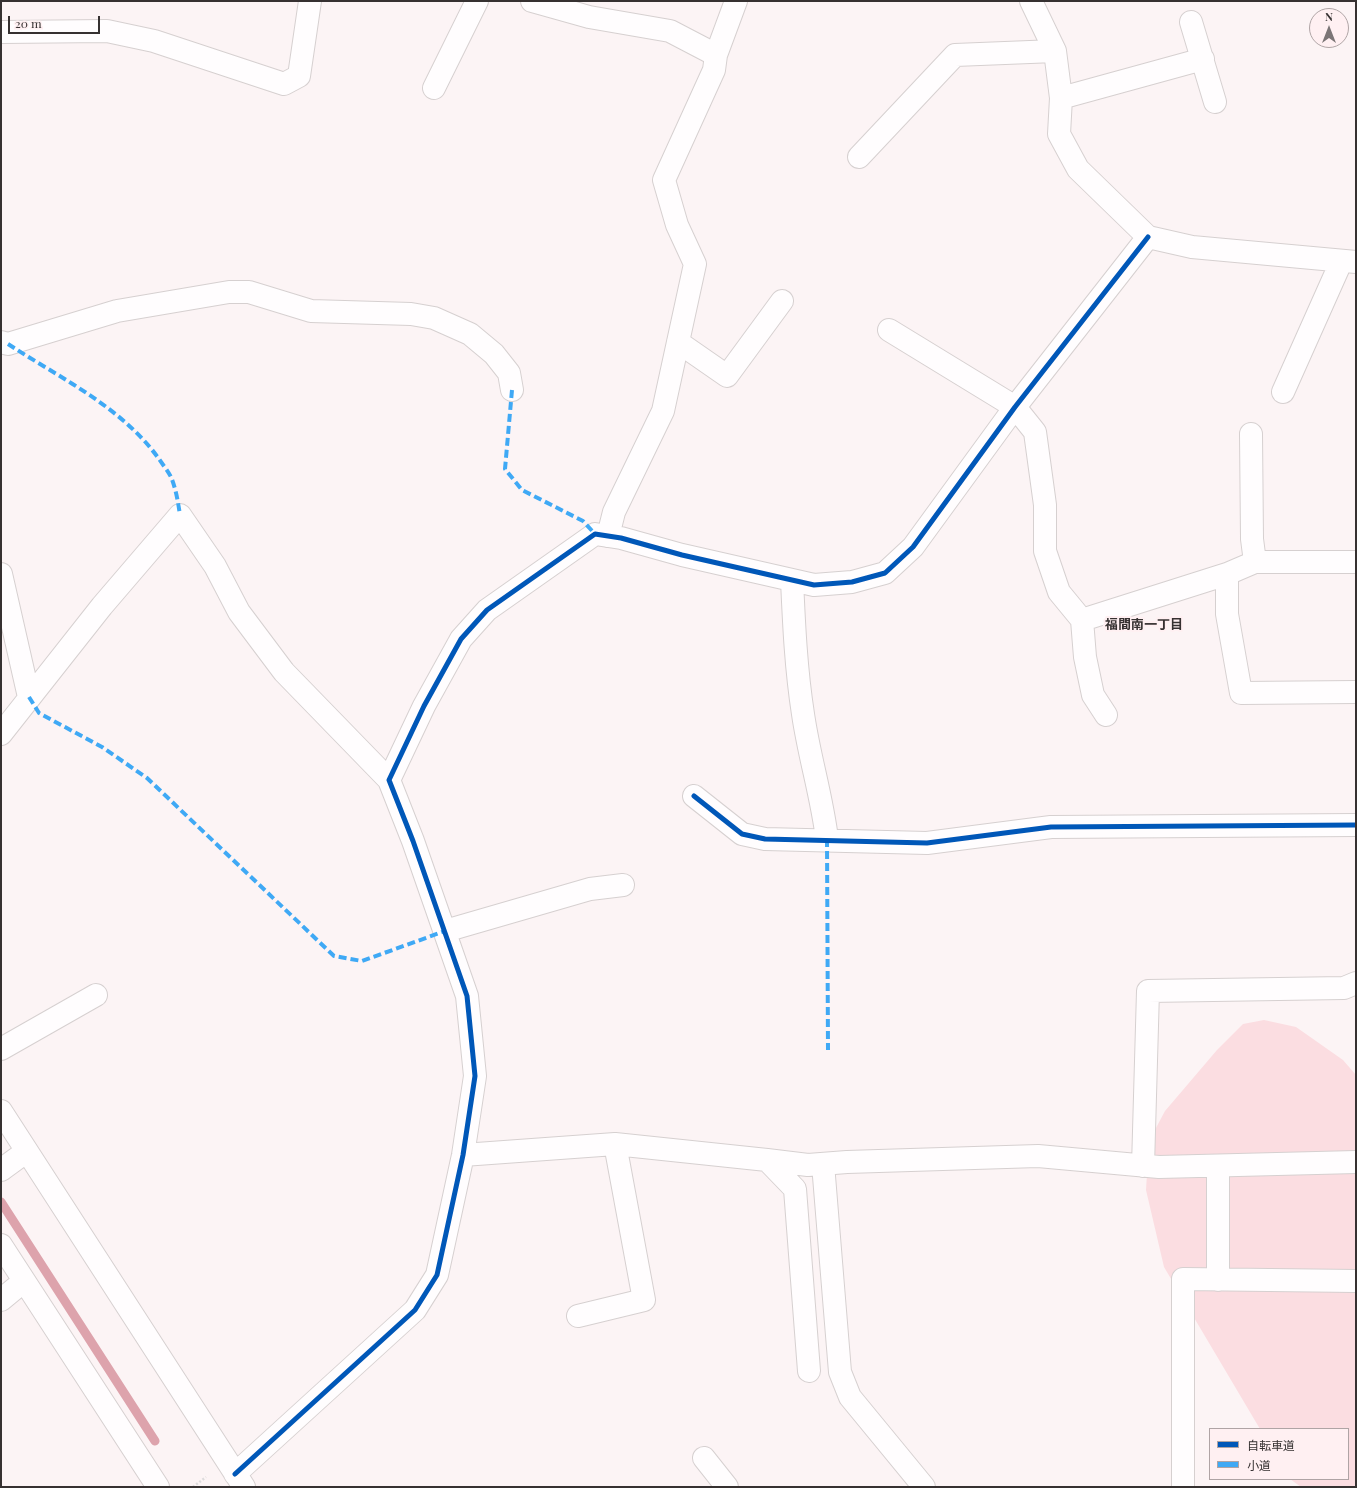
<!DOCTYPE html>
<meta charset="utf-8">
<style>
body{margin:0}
#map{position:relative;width:1357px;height:1488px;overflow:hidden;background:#fcf4f5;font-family:"Playfair Display","Noto Sans JP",serif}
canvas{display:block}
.frame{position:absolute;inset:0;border:2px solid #363131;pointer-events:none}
.legend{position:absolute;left:1209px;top:1428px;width:140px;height:52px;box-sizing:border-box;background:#fff0f2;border:1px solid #afa4a5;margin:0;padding:5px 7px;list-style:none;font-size:12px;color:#363131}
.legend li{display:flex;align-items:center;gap:8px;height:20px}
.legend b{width:20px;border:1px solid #afa4a5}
.north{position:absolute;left:1309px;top:8px;width:40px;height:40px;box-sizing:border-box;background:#fff0f2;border:1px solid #afa4a5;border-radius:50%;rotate:0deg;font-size:11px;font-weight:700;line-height:16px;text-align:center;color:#363131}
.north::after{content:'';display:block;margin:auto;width:14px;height:18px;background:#7b7576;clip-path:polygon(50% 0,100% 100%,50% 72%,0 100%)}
.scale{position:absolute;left:8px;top:16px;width:92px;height:18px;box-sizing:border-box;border:2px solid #363131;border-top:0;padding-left:5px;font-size:12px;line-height:14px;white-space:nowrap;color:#363131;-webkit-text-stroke:3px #fff0f2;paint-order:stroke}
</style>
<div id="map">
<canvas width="1357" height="1488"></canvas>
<div class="frame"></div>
<ul class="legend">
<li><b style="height:5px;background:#0057b8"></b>自転車道</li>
<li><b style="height:5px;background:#3fa9f5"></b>小道</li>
</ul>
<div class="north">N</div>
<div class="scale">20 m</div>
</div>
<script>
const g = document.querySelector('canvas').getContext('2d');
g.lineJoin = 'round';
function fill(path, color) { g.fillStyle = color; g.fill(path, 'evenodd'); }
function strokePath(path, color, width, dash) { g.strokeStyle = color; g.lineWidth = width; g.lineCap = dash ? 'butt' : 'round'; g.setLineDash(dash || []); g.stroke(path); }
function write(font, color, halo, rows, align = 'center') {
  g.font = font + ' "Playfair Display","Noto Sans JP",serif'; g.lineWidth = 4; g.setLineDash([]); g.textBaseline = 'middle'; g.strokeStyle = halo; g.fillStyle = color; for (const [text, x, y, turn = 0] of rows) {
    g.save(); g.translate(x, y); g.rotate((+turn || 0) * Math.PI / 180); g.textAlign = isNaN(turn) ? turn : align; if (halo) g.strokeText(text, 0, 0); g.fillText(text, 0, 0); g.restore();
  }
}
const green = new Path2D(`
 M 1264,1020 L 1296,1027 L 1343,1060 L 1356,1075 L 1356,1487 L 1301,1487 L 1290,1479 L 1348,1479 L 1348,1429 L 1260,1429 L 1164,1267 L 1146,1190 L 1149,1141 L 1165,1111 L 1217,1050 L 1243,1024 Z`);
const stream = new Path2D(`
 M 1,1202 L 155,1441`);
const path = new Path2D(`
 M 193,1487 L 206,1477`);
const minor = new Path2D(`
 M 532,1 L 589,17 L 670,31 L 716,55
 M 1031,1 L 1055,51 L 1061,98 L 1059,134 L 1078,169 L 1148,237 L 1192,247 L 1356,262
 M 1191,22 L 1215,102
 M 1,32 L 107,31 L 154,41 L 284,84 L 299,76 L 310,1
 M 434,88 L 477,1
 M 1061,98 L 1203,59
 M 859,157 L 955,55 L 1055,51
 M 889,330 L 1015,407 L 1035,432 L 1045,505 L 1045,551 L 1059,592 L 1082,620 L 1227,574
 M 1,342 L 8,344 L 117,311 L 229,292 L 249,292 L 311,311 L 411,314 L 434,318 L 470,334 L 494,354 L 509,373 L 512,390
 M 678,342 L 727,376 L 782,301
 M 1283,392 L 1341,262
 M 1251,434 L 1252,539 L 1255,562
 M 608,536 L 614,512 L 663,411 L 695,264 L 677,225 L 664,180 L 714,70 L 716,55 L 736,1
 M 1356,562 L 1255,562 L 1227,574 L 1227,614 L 1241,693 L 1356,692
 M 1,574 L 29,697
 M 792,580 C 794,625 796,669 803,714 C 809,756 822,797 827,839
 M 1082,620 L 1085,657 L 1093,695 L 1106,715
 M 1,734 L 102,606 L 180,515 L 215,566 L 239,612 L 284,672 L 389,780
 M 694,796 L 742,834 L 765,839 L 927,843 L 1051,827 L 1356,825
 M 445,931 L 590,889 L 623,885
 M 1,1049 L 96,995
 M 1,1111 L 244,1487
 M 463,1155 L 615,1144 L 767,1160 L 795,1189 L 809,1371
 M 767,1160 L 808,1165 L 847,1162 L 1038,1156 L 1159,1167 L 1356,1162
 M 823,1164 L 840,1372 L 850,1397 L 924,1487
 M 1143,1166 L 1148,991 L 1344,988 L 1356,983
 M 1,1170 L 27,1151
 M 1,1245 L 158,1487
 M 1218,1280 L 1218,1166
 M 1,1300 L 24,1281
 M 578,1316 L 644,1300 L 615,1144
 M 704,1458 L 727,1487
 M 235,1474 L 415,1310 L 437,1275 L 463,1155 L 475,1076 L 467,996 L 413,841 L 389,780 L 424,706 L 461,639 L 487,610 L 595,534 L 621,538 L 682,555 L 814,585 L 852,582 L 885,573 L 913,547 L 1015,407 L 1148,237
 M 1183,1487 L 1183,1279 L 1356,1281`);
const quiet = new Path2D(`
 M 8,344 C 60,378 122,407 159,459 C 163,465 168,471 171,477 C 176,489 178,502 180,515
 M 512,390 L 505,469 L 522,490 L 583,521 L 595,534
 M 29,697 L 39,713 L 102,747 L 147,778 L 334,956 L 362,961 L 445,931
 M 827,839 L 828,1050`);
const cycleway = new Path2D(`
 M 694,796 L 742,834 L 765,839 L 927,843 L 1051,827 L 1356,825
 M 235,1474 L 415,1310 L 437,1275 L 463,1155 L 475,1076 L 467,996 L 413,841 L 389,780 L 424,706 L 461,639 L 487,610 L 595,534 L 621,538 L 682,555 L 814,585 L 852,582 L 885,573 L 913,547 L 1015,407 L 1148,237`);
const neighbourhoodNames = [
 ["福間南一丁目",1144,625]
];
fill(green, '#fbdde1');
strokePath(stream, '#dda3ac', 9);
strokePath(minor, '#d6d0d0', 24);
strokePath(path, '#dddbdc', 2.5, [2, 2]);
strokePath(minor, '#fffdfe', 22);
strokePath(quiet, '#3fa9f5', 4, [8, 4]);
strokePath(cycleway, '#0057b8', 5);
write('bold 13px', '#363131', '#fff0f2', neighbourhoodNames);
</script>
